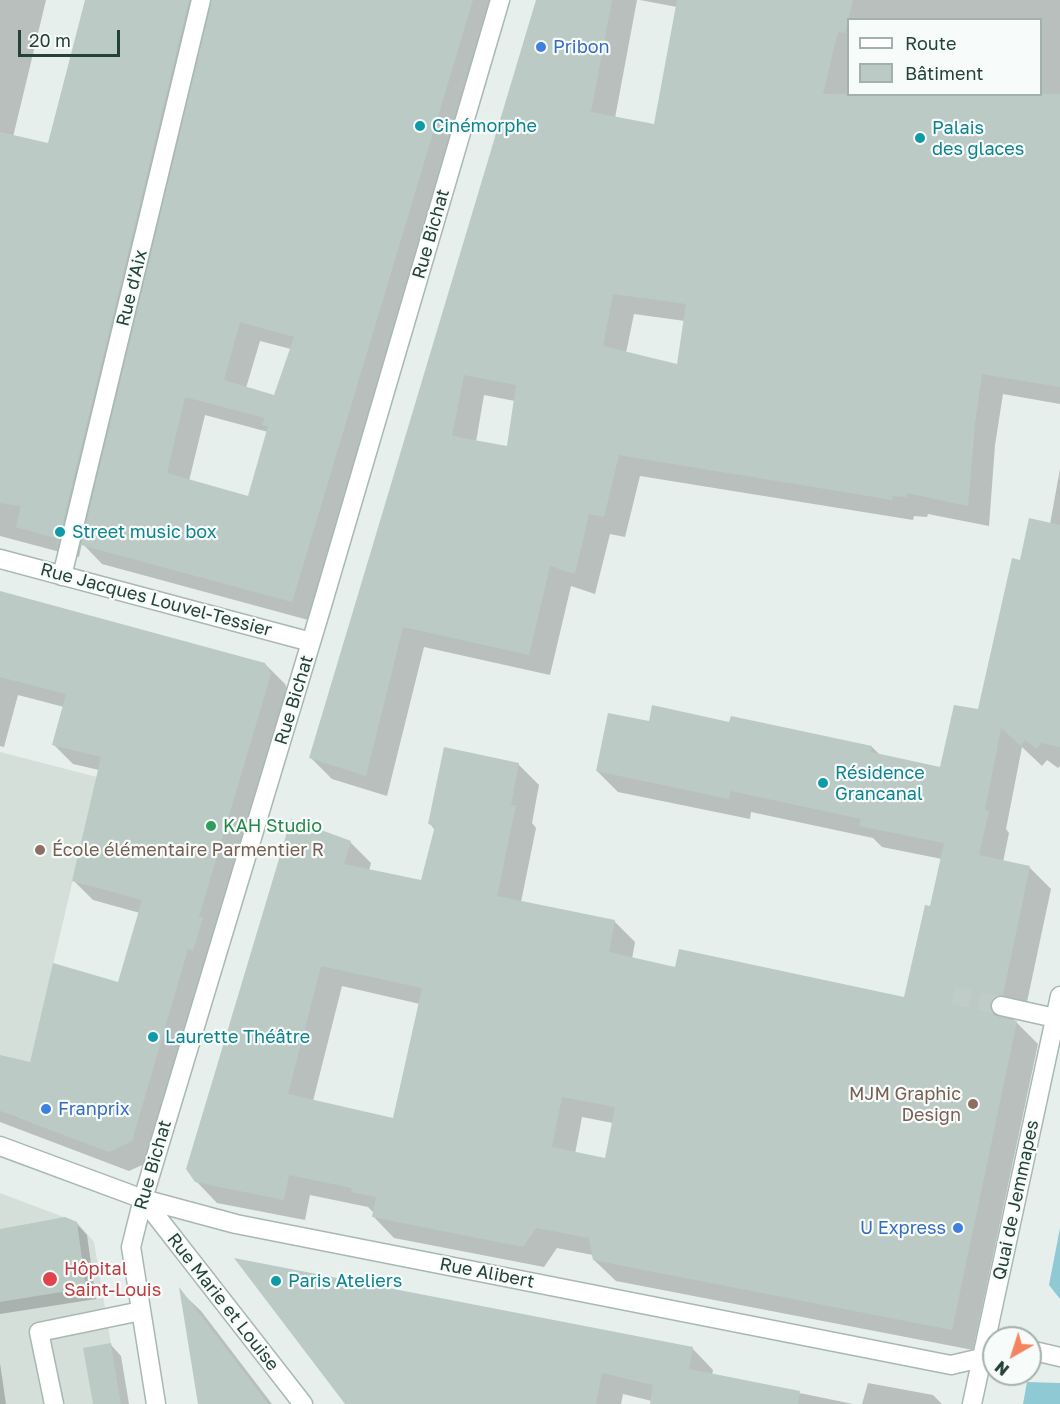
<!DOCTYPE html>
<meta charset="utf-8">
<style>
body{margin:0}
#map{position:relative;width:1060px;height:1404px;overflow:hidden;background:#e6efeb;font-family:"Golos Text",sans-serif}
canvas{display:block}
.legend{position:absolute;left:847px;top:18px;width:195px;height:78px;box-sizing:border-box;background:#f7fbf9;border:2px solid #a3b1ad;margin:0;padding:8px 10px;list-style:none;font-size:18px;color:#24423a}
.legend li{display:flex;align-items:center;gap:12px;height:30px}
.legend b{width:30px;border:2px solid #a3b1ad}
.north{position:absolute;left:982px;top:1326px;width:60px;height:60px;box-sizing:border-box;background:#f7fbf9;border:2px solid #a3b1ad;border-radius:50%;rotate:219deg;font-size:16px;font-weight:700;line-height:24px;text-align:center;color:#24423a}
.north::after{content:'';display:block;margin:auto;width:21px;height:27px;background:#f4845f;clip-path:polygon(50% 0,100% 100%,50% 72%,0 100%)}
.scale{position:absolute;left:18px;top:30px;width:102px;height:27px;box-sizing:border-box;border:3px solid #24423a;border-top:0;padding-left:8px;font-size:18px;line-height:21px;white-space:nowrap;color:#24423a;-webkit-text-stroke:4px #f7fbf9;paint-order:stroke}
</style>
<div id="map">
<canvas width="1060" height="1404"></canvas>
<ul class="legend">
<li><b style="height:8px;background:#fff"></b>Route</li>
<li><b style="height:16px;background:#bbcac4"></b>Bâtiment</li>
</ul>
<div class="north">N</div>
<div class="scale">20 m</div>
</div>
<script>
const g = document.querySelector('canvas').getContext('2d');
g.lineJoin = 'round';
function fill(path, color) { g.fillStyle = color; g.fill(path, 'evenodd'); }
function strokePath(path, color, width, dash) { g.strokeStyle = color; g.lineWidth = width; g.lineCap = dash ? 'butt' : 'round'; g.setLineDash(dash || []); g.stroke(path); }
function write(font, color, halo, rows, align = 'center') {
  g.font = font + ' "Golos Text",sans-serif'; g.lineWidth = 4.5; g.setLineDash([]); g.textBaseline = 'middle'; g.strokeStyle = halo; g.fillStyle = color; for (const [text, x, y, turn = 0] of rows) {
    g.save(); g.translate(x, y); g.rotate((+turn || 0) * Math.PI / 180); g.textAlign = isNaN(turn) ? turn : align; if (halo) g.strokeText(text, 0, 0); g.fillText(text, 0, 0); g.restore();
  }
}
const built = new Path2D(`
 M 0,752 L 97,777 L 17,1118 L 0,1111 Z
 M 0,1193 L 77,1222 L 94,1242 L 121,1404 L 0,1404 Z`);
const water = new Path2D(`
 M 1060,1228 L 1060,1299 L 1049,1285 Z
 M 1027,1382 L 1060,1383 L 1060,1404 L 1023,1404 Z`);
const shadow = new Path2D(`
 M 0,0 L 46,0 L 13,137 L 49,145 L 86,0 L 498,0 L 312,621 L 102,564 L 82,543 L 79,557 L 0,536 ZM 260,341 L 291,349 L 275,397 L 246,388 ZM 205,415 L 268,432 L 249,498 L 189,481 Z
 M 537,0 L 637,0 L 615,118 L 655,125 L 677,7 L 640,0 L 1060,0 L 1060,404 L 1003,394 L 995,445 L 989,526 L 928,514 L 927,517 L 914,516 L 913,520 L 640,476 L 625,537 L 610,534 L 595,594 L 571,586 L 550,675 L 424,647 L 387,796 L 332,779 L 311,758 ZM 848,20 L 1040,20 L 1040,94 L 848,94 ZM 634,314 L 685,321 L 679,366 L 626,353 ZM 484,395 L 515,401 L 508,448 L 476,442 Z
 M 1060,469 L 1060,766 L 1058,768 L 1047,760 L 1042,766 L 1022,747 L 1006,829 L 1009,833 L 1003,862 L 1030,868 L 1051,889 L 1024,1016 L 1014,1019 L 1013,1022 L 1017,1023 L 1038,1044 L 973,1350 L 616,1281 L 594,1260 L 593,1255 L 557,1248 L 544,1267 L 394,1238 L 373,1216 L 374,1213 L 368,1207 L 310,1195 L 305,1220 L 217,1203 L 196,1181 L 350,842 L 371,863 L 369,871 L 423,882 L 435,830 L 430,824 L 518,764 L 539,785 L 532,823 L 536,828 L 521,902 L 614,921 L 635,942 L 632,959 L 676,969 L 906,999 L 931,908 L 942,859 L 882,847 L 873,838 L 751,812 L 750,819 L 618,792 L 597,771 L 650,723 L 730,723 L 872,747 L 880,755 L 941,768 L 979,710 L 1021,562 L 1050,524 ZM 342,986 L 420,1004 L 394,1119 L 313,1101 ZM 582,1117 L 613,1123 L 606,1160 L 575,1154 Z
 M 0,592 L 265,664 L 285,684 L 290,695 L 151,1161 L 129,1171 L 0,1122 L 0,1056 L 31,1064 L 119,983 L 140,913 L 93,900 L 74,881 L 99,770 L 73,764 L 53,744 L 64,707 L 18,695 L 4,747 L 0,746 Z
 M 77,1224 L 87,1235 L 96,1299 L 0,1314 L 0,1230 Z
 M 181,1292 L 201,1311 L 272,1404 L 200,1404 Z
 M 111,1345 L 121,1356 L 129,1404 L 95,1404 Z
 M 692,1348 L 713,1370 L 712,1375 L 853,1404 L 651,1404 L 652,1401 L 623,1394 L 621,1404 L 348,1404 Z
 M 0,1363 L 6,1404 L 0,1404 Z
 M 868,1383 L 933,1395 L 942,1404 L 862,1404 Z`);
const building = new Path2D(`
 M 85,0 L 189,0 L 59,539 L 16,527 L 21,506 L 0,503 L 0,132 L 48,143 Z
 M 212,0 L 473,0 L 292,602 L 81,545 ZM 240,322 L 294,337 L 274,395 L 224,380 ZM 185,397 L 265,418 L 262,425 L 268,426 L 248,496 L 167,473 Z
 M 536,0 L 612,0 L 591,112 L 654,124 L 677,0 L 853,0 L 845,33 L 838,32 L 823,94 L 1060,94 L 1060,387 L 982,374 L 975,423 L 968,506 L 907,493 L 906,497 L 893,496 L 892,500 L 619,455 L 604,517 L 589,514 L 575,574 L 550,566 L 529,655 L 403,627 L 366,776 L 309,758 ZM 613,294 L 686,304 L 677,364 L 603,346 ZM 464,375 L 516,385 L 507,446 L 452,436 Z
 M 1029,518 L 1060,525 L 1060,747 L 1041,743 L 1037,749 L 1025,740 L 1021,746 L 1001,728 L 985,810 L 989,811 L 979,855 L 1030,866 L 1003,995 L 993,998 L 990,1004 L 991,1010 L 994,1015 L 1017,1021 L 952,1330 L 593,1260 L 589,1238 L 536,1228 L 523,1247 L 372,1217 L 376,1197 L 351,1192 L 352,1188 L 289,1175 L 284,1200 L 195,1182 L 186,1169 L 291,819 L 351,841 L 344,864 L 421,880 L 435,826 L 428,824 L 444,747 L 519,763 L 511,805 L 516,805 L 497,896 L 615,920 L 609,952 L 675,967 L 679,949 L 904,997 L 925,905 L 930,906 L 944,843 L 859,826 L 861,819 L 731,791 L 729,799 L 596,771 L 608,713 L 649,721 L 652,705 L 729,722 L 731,716 L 872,746 L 871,752 L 940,767 L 954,705 L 978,709 L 1012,558 L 1020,560 ZM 321,966 L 422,988 L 393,1118 L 288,1094 ZM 562,1097 L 615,1107 L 605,1158 L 552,1147 Z
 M 0,591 L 265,663 L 271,674 L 199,917 L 203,918 L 193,951 L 188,949 L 132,1141 L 109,1152 L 0,1111 L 0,1055 L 30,1062 L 53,963 L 118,982 L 142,900 L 72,881 L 101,757 L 52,745 L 66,694 L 0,677 Z
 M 65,1217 L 77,1222 L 86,1288 L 0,1302 L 0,1229 Z
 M 234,1258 L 693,1347 L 689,1369 L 800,1391 L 798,1404 L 650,1404 L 653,1385 L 602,1373 L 596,1404 L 345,1404 Z
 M 179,1287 L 234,1359 L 268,1404 L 198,1404 Z
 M 111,1343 L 121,1404 L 93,1404 L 83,1348 Z`);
const minorTunnel = new Path2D(`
 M 953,995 L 1001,1006`);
const minor = new Path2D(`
 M 0,559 L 311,642
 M 62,576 L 201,0
 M 1001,1006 L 1055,1018
 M 0,1146 L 143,1199 L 236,1224 L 951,1365 L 994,1355
 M 143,1199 L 303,1404
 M 1030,1350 L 1060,1357
 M 54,1404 L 39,1332 L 141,1311
 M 156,1404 L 131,1247 L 143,1199 L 321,609 L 500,0
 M 972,1404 L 1060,996`);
const markers = [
 [541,47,6,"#3f7fe0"],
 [420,126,6,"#0f9aa8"],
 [920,138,6,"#0f9aa8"],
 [60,532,6,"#0f9aa8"],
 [823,783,6,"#0f9aa8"],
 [211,826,6,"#2e9e5b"],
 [40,850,6,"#8d6e63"],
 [153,1037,6,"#0f9aa8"],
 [973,1104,6,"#8d6e63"],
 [46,1109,6,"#3f7fe0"],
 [958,1228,6,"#3f7fe0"],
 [50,1279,8,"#e0444e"],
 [276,1281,6,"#0f9aa8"]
];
const shopNames = [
 ["Pribon",553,47],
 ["Franprix",58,1109],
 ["U Express",946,1228,"right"]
];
const cultureNames = [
 ["Cinémorphe",432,126],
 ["Palais",932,128],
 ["des glaces",932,149],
 ["Street music box",72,532],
 ["Résidence",835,773],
 ["Grancanal",835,794],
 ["Laurette Théâtre",165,1037],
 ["Paris Ateliers",288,1281]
];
const streetNames = [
 ["Rue Bichat",431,234,-74],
 ["Rue d'Aix",132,288,-76],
 ["Rue Jacques Louvel-Tessier",156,600,15],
 ["Rue Bichat",294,700,-73],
 ["Rue Bichat",153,1165,-74],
 ["Quai de Jemmapes",1016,1200,-78],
 ["Rue Alibert",487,1273,11],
 ["Rue Marie et Louise",223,1302,52]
];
const leisureNames = [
 ["KAH Studio",223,826]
];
const educationNames = [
 ["École élémentaire Parmentier R",52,850],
 ["MJM Graphic",961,1094,"right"],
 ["Design",961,1115,"right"]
];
const healthNames = [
 ["Hôpital",64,1269],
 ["Saint-Louis",64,1290]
];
fill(built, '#d4dfda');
fill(water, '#8ec9d4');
fill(shadow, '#0003');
fill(building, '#bbcac4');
strokePath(minorTunnel, '#bfccc8', 18, [18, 9]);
strokePath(minor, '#a8b8b2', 21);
strokePath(minor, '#fff', 18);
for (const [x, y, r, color] of markers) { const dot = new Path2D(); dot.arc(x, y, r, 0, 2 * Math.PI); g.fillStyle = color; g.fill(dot); strokePath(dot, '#f7fbf9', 2); }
write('18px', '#366cbe', '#f7fbf9', shopNames, 'left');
write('18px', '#0d838f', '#f7fbf9', cultureNames, 'left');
write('18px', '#24423a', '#f7fbf9', streetNames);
write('18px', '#27864d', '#f7fbf9', leisureNames, 'left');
write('18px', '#785e54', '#f7fbf9', educationNames, 'left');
write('18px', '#be3a42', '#f7fbf9', healthNames, 'left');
</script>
